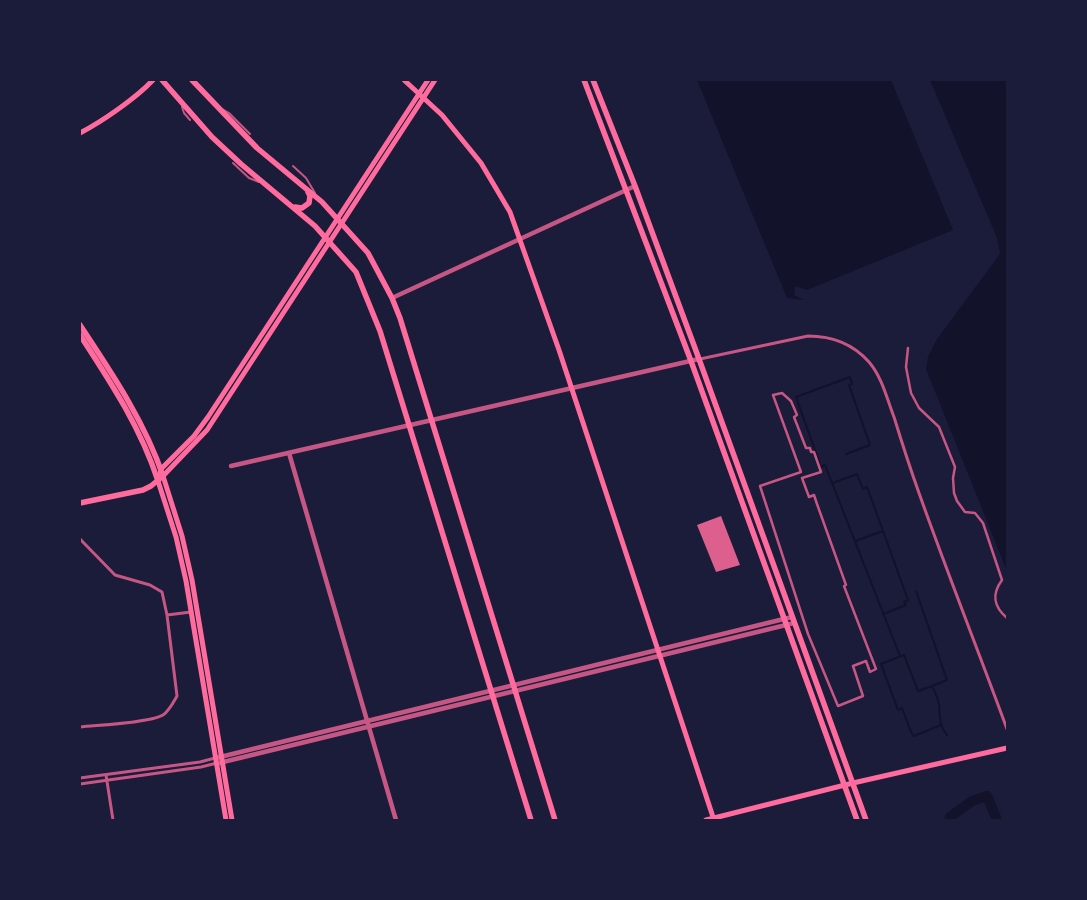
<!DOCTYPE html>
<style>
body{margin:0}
#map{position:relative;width:1087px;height:900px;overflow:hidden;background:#1b1b3a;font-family:Georgia,serif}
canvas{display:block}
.frame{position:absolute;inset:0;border:81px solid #1b1b3a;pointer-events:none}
</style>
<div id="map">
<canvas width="1087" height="900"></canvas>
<div class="frame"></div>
</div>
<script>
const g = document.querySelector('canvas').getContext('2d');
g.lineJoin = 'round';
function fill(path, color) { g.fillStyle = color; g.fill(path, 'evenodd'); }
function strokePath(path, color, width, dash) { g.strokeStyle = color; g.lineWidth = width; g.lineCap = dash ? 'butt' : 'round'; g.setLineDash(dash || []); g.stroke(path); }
const water = new Path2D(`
 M 697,80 L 891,80 L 953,230 L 807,290 L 795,286 L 794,295 L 804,300 L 787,298 Z
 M 930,80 L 1007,80 L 1007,571 L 926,369 L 928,357 L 937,339 L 1000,254 L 997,238 Z`);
const stream = new Path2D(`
 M 846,454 L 870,445 L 849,385 L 852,384 L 850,377 L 796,397 L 821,467 L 825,465 L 900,656
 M 833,483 L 857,474 L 863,489 L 867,487 L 908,600 L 904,602 L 906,605 L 883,614
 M 855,541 L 883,531
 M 916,591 L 947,680 L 932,686 C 935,692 938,698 939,705 C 940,716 939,726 947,735
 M 932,686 L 918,691 L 904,655 L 881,664 L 898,710 L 902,708 L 911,732 L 914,736 L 941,725`);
const river = new Path2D(`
 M 949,820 L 950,817 L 972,801 L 987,796 L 997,820`);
const building = new Path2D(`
 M 721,516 L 740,565 L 716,572 L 697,525 Z`);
const service = new Path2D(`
 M 182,107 L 184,113 L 190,120
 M 222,109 L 229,113 L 250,134
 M 233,163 L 249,178 L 259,182
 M 293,166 L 306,178 L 315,193`);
const pedestrian = new Path2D(`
 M 908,348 L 906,367 L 911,393 L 919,408 L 939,427 L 955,467 L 953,478 L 954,493 L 957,501 L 965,512 L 975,513 L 983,523 L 1002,580 C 991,595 994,607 1007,618
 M 782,393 L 791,401 L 797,415 L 794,417 L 806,448 L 810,448 L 811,452 L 814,452 L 821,472 L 802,478 L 809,497 L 814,495 L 817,504 L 846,585 L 844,586 L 876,669 L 870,672 L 866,661 L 853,666 L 863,696 L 838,706 L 808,634 L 760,486 L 801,472 L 773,395 Z`);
const minor = new Path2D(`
 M 700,359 L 808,336 C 831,336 853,344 869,362 C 882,377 887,399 894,417 C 902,443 910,468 919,493 C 947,572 978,650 1007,729
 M 80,539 L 115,575 L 150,585 L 162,592 L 167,615 L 177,696 C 173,703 169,711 163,715 C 149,723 98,725 80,727
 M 167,615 L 191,612
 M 106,775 L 113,820
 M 80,778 L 200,762 L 215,758
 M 80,784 L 201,767 L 217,763`);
const tertiary = new Path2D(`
 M 392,298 L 635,186
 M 289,453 L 396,820
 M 231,466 L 699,359
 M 216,758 L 792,617 L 794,623 L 786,625 L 219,763`);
const secondary = new Path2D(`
 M 404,80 L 442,115 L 481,163 L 510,212 L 559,350 L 714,820
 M 80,133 C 103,121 136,98 153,80
 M 226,820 L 186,581 L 176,537 L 158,481 L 161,469 L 194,436 L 208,417 L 428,80
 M 232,820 L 192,580 L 182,536 L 163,476 L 207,430 L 435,80
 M 706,820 L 853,783 L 1007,748`);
const primary = new Path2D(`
 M 162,80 L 212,137 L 241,164 L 315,226 L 356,272 L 380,331 L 531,820
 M 192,80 L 257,148 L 322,202 L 368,253 L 392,298 L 400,318 L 555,820
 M 584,80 L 691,361 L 857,820
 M 593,80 L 635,186 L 699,359 L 866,820
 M 295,207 L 302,208 L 309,203 L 310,196 L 308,192`);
const trunk = new Path2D(`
 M 80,325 C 111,372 145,422 163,476 L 151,486 L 143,490 L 80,503
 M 80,335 C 110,381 141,428 158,481`);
fill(water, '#12122b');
strokePath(stream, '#12122b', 2);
strokePath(river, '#12122b', 10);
fill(building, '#dd5f8e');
strokePath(service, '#c65784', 2);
strokePath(pedestrian, '#c65784', 2.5);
strokePath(minor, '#c65784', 3);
strokePath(tertiary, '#c65784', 4.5);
strokePath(secondary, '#ff6b9d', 5);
strokePath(primary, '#ff6b9d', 5.5);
strokePath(trunk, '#ff6b9d', 5.5);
</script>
